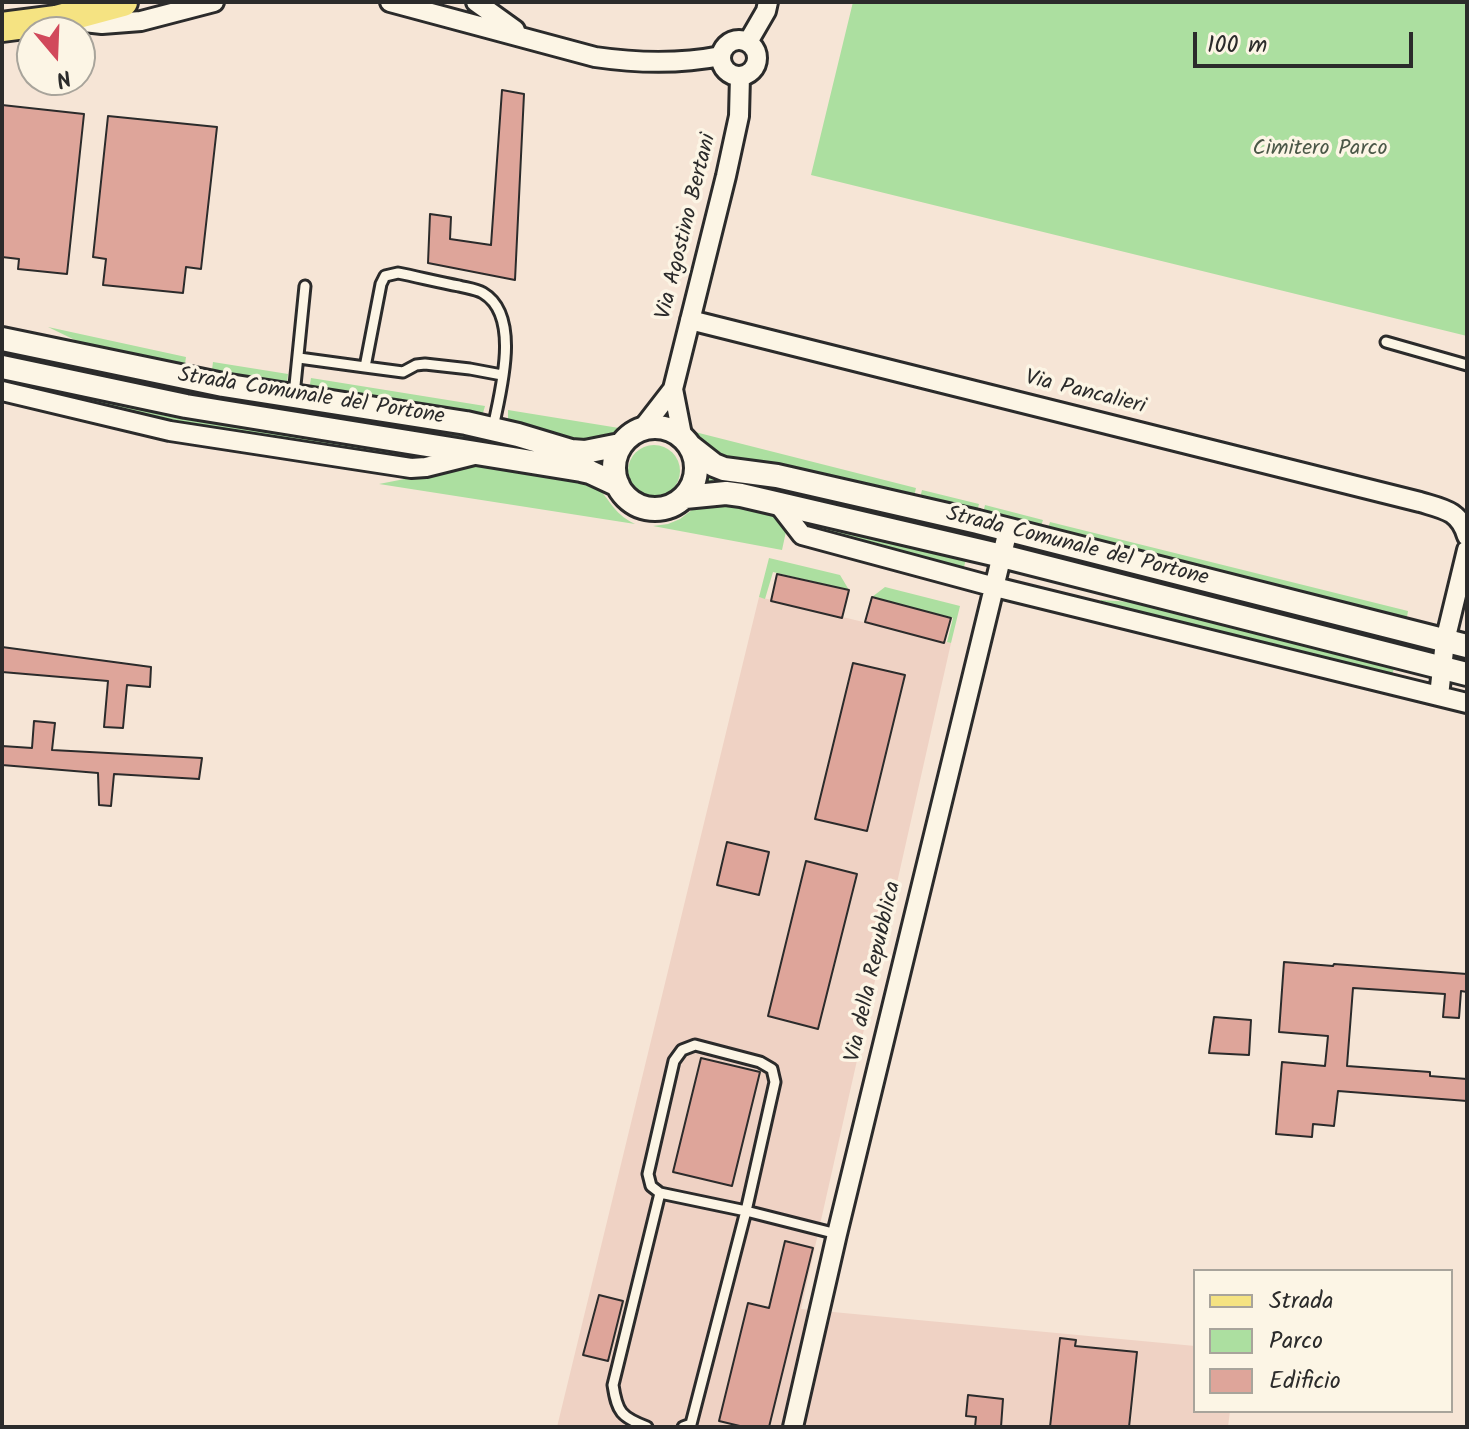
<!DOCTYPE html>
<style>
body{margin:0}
#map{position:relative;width:1469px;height:1429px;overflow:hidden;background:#f6e5d6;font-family:Kalam,sans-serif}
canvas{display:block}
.frame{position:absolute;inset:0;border:4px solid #2b2b2b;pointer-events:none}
.legend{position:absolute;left:1193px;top:1269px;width:260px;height:144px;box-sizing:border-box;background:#fcf5e5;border:2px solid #a8a49b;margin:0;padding:10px 14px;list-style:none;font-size:24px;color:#2b2b2b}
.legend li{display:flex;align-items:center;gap:16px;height:40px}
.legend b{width:40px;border:2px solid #a8a49b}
.north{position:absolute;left:16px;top:16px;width:80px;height:80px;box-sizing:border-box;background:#fcf5e5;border:2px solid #a8a49b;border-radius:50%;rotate:161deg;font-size:22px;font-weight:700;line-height:32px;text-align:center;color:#2b2b2b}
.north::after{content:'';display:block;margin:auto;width:28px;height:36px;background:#d1495b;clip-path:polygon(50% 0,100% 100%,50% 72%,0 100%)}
.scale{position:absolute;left:1193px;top:32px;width:220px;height:36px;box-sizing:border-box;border:4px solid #2b2b2b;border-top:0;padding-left:10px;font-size:24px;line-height:28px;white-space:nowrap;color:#2b2b2b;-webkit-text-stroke:6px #fcf5e5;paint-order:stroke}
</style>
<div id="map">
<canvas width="1469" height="1429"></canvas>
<div class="frame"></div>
<ul class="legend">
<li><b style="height:10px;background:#f5e382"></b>Strada</li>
<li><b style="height:22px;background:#acdfa0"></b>Parco</li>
<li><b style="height:22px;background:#dea59a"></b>Edificio</li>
</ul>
<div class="north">N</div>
<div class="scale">100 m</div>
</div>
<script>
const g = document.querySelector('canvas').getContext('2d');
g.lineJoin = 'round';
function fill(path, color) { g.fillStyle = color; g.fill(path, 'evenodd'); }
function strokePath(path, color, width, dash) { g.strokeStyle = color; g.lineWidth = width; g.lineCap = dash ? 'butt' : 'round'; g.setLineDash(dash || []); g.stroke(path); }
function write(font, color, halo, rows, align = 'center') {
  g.font = font + ' Kalam,sans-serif'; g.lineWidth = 7; g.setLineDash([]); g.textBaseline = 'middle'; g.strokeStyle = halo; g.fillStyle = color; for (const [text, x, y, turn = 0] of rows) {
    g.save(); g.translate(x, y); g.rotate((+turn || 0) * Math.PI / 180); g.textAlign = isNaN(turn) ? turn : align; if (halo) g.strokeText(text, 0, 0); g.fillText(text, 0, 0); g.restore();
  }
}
const built = new Path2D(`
 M 759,597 L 951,643 L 801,1309 L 1195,1346 L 1195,1411 L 1230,1411 L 1228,1427 L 557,1427 Z`);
const green = new Path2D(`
 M 853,2 L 1467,2 L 1467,336 L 811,175 Z
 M 48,327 L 186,357 L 185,364 L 182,367 L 104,354 Z
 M 2,347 L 486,434 L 549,455 L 233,407 L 2,360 Z
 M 213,362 L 288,374 L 287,382 L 284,384 L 214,373 L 212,370 Z
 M 2,375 L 445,457 L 413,464 L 194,429 L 2,386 Z
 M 311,378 L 485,406 L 483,413 L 477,417 L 313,389 L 310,384 Z
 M 508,410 L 619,428 L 605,439 L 586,444 L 508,422 Z
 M 691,431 L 916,488 L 913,501 L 724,460 L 707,449 Z
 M628 471a26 26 0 1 1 52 0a26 26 0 1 1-52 0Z
 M 486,463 L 593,483 C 611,499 611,512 635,524 L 379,484 Z
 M 708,471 L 959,529 L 972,536 L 970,543 L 707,486 Z
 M 922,490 L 979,504 L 977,512 L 920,498 Z
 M 717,503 L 772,510 L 787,527 L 782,550 L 653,526 L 668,524 L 680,519 L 697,506 Z
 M 985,505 L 1043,520 L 1039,532 L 982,518 Z
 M 795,515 L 966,559 L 963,571 L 812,533 Z
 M 1050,522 L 1408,611 L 1406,623 L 1046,534 Z
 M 769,558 L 840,575 L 849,590 L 773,572 L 765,599 L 759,597 Z
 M 885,587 L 960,606 L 951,643 L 947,642 L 953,618 L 872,597 Z
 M 1171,589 L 1234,598 L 1280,609 L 1279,612 L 1211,603 Z
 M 1101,600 L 1146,603 L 1395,666 L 1391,677 L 1100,604 Z`);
const building = new Path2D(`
 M 502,90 L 524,94 L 515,280 L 428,263 L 430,214 L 451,217 L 450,239 L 491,245 Z
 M 2,105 L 84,114 L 67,274 L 18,269 L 19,259 L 2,257 Z
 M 108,116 L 217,127 L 201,269 L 186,267 L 183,293 L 103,285 L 106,259 L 93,257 Z
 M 777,574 L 849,590 L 842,618 L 771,601 Z
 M 872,597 L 951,618 L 944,643 L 865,622 Z
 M 2,647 L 151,667 L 150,687 L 127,685 L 123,728 L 104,727 L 108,681 L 2,672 Z
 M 853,663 L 905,675 L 867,831 L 815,819 Z
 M 34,721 L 55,723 L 52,750 L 202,758 L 199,779 L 114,774 L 111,806 L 99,805 L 98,773 L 2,765 L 2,746 L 32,748 Z
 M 727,842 L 769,852 L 759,895 L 717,885 Z
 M 806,861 L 857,874 L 818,1029 L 768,1016 Z
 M 1284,962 L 1333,966 L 1334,964 L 1467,974 L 1467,992 L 1461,991 L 1459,1018 L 1443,1017 L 1445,994 L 1353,988 L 1347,1066 L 1430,1072 L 1430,1076 L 1467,1079 L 1467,1101 L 1338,1091 L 1334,1126 L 1313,1124 L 1312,1137 L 1276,1134 L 1282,1062 L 1325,1066 L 1328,1036 L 1279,1032 Z
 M 1214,1017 L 1251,1020 L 1249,1055 L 1209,1053 Z
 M 701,1058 L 760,1072 L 732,1186 L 673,1172 Z
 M 785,1241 L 813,1248 L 769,1427 L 744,1427 L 719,1421 L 748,1303 L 769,1308 Z
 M 599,1295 L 623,1301 L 608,1361 L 583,1355 Z
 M 1060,1338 L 1076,1340 L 1075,1346 L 1137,1352 L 1129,1427 L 1050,1427 Z
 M 968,1395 L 1003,1399 L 1001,1427 L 975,1427 L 976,1417 L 966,1416 Z`);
const service = new Path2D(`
 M 1386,342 L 1467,365
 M 299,358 L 365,367 L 381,284 L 385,276 L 398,273 C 418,277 438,282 459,286 C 466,288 476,289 483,293 C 522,316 500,392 493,428
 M 365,367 L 403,372 L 416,365 L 425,364 L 470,369 L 502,375
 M 294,395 L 305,286
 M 660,1193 L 651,1186 L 648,1174 L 674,1061 L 682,1050 L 695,1045 L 760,1062 L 772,1069 L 775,1082 L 746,1211 L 691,1424 L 683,1427
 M 647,1427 C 621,1417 617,1412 613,1385 L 660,1193 L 746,1211 L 837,1234`);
const minor = new Path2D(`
 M 390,2 L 595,57 C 636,63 681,64 721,56
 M 476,2 L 515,30
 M 75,21 L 102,24 L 141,21 L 214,2
 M721 58a18 18 0 1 1 36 0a18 18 0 1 1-36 0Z
 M 748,42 L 766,11 L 768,2
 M 690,320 L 1420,502 C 1443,509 1459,510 1467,536
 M 2,391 L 170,431 L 411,468 L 426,467 L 478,454
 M 642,429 L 673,389
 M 682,435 L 673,389 L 726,176 L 739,116 L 740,76
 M 778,504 L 802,535 L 995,587 L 1467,703
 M 1439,696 L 1445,641 L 1467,550
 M 793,1427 L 837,1234 L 1008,530`);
const tertiary = new Path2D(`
 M 2,339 L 223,385 L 466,423 L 518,435 L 571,451 L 585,452 L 620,445
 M 2,367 L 186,406 L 581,470 L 590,472 L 618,485
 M614 468a41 41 0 1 1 82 0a41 41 0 1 1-82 0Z
 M 691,447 L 714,465 L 724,469 L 777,476 L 978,522 L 1467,646
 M 685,497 L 726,493 L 741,495 L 1002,556 L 1467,674`);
const primary = new Path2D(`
 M 2,27 L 56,20 L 123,2`);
const parkNames = [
 ["Cimitero Parco",1320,150]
];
const streetNames = [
 ["Via Agostino Bertani",688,227,-76],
 ["Via Pancalieri",1085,394,14],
 ["Strada Comunale del Portone",311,398,9],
 ["Strada Comunale del Portone",1077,548,14],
 ["Via della Repubblica",875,972,-77]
];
fill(built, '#efd2c4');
fill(green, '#acdfa0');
fill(building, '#dea59a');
strokePath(building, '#2b2b2b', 2);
strokePath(service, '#2b2b2b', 15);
strokePath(minor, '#2b2b2b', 24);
strokePath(tertiary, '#2b2b2b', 28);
strokePath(primary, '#2b2b2b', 34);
strokePath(service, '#fcf5e5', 9);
strokePath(minor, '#fcf5e5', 18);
strokePath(tertiary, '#fcf5e5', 22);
strokePath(primary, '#f5e382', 28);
write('22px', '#4b5848', '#fcf5e5', parkNames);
write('22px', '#2b2b2b', '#fcf5e5', streetNames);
</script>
